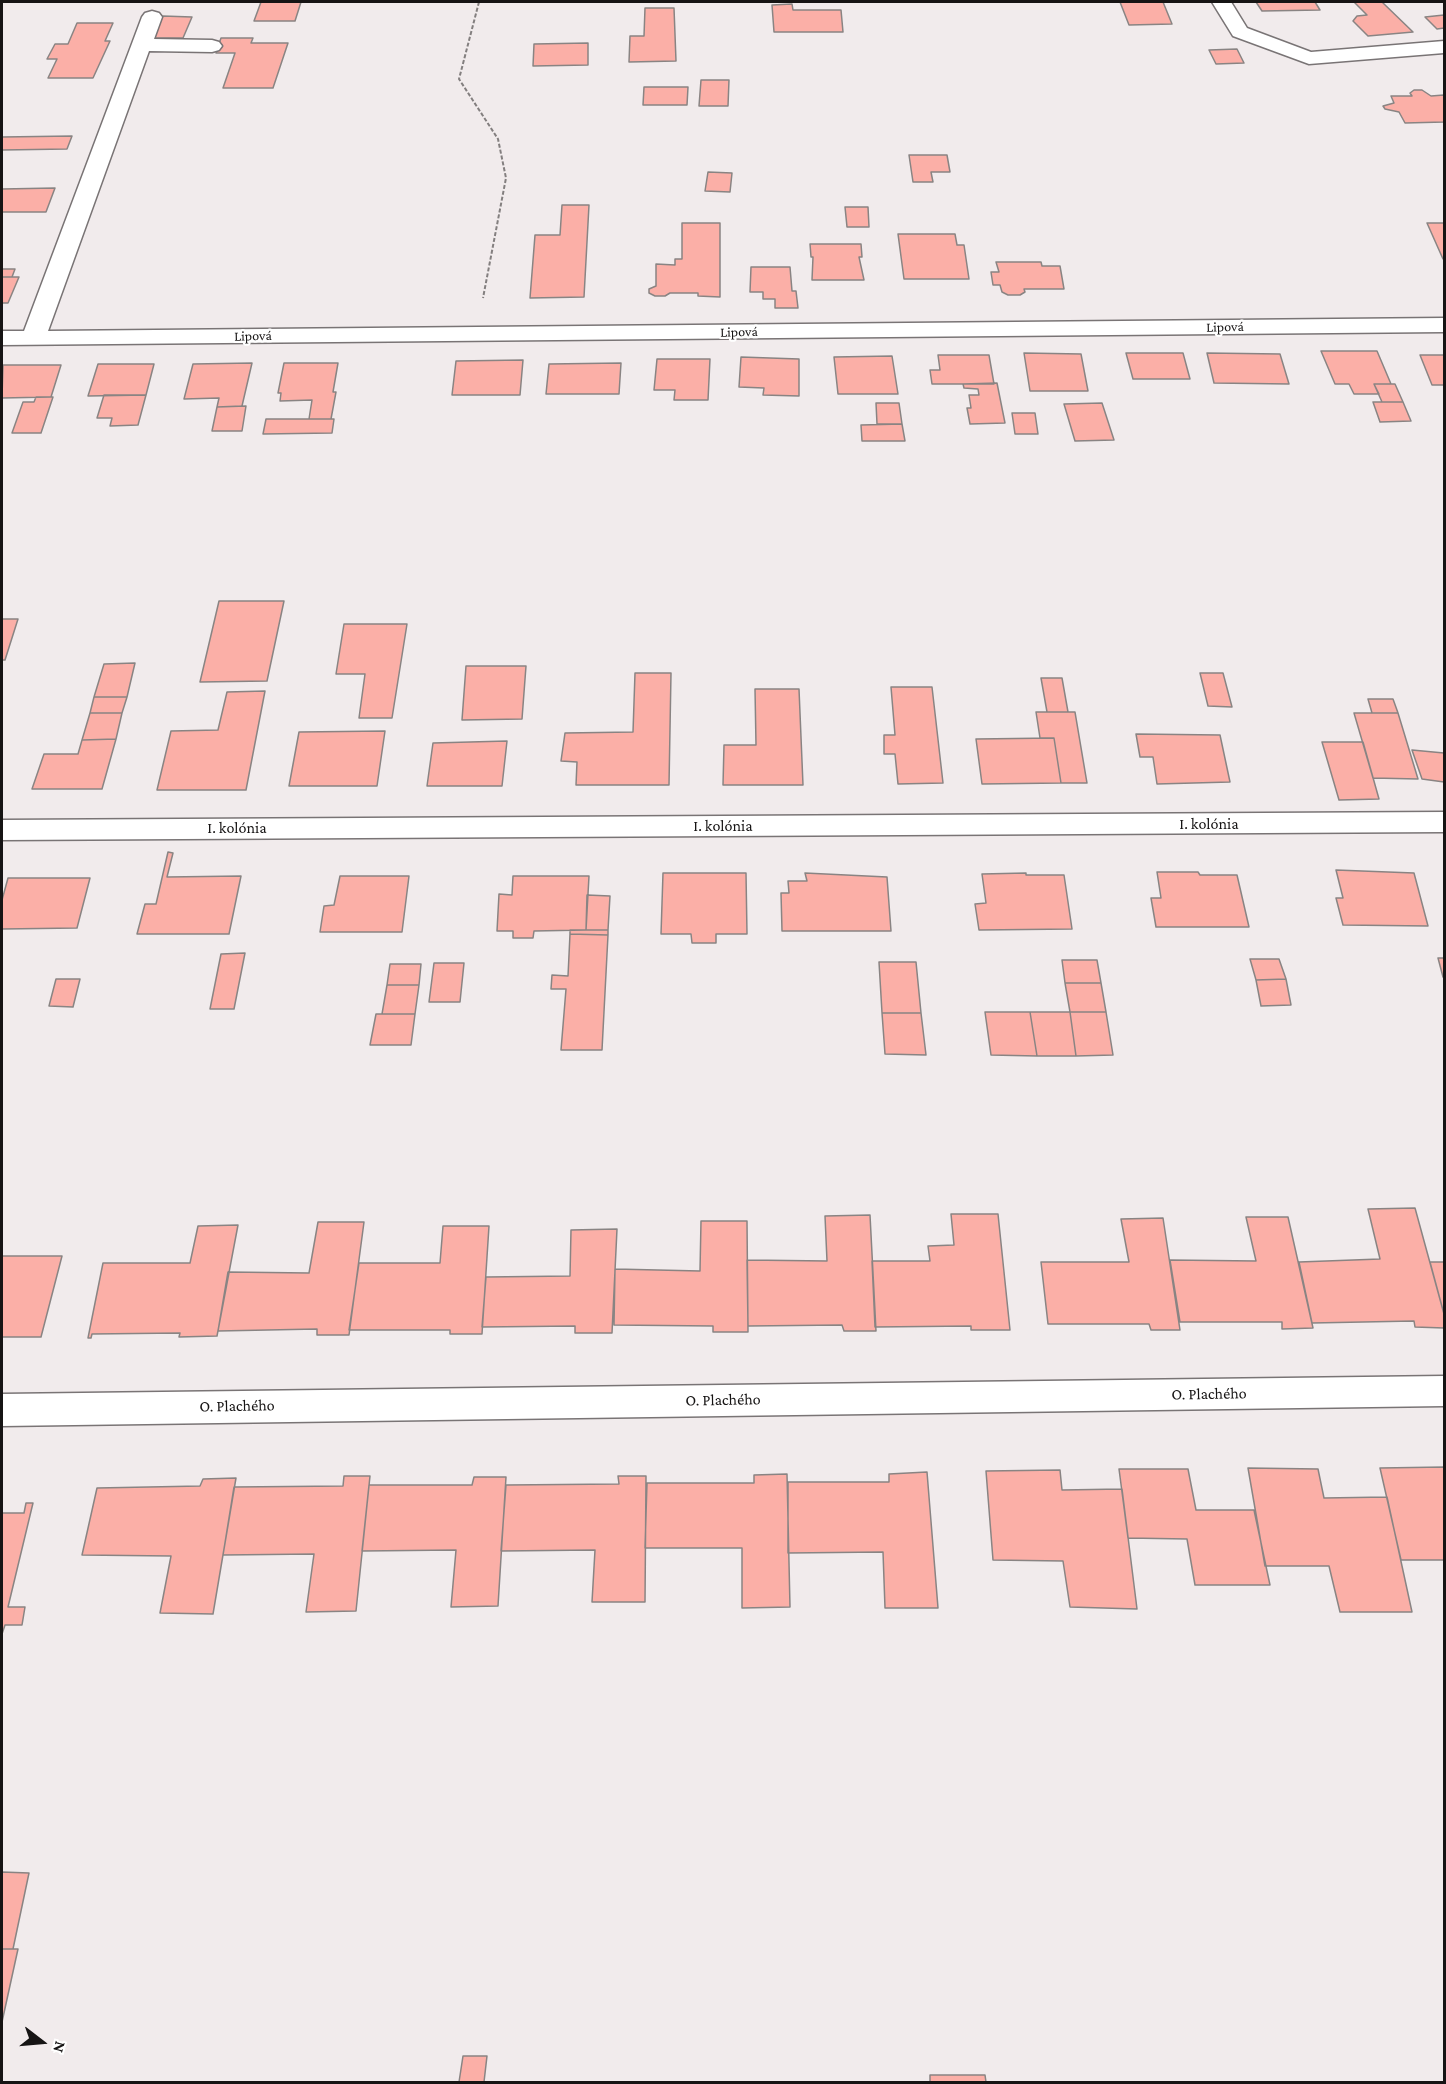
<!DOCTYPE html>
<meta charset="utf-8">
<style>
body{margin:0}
#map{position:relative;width:1446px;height:2084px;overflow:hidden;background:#f1ebec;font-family:"Crimson Pro",serif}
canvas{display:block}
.frame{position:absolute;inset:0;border:3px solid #161414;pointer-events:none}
.north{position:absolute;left:12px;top:2012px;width:60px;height:60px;-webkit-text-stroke:4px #fff;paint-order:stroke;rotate:106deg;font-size:16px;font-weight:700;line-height:24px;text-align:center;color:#161414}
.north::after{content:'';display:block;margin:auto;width:21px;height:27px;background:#161414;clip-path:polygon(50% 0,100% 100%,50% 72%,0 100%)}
</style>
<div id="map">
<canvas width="1446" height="2084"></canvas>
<div class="frame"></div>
<div class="north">N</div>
</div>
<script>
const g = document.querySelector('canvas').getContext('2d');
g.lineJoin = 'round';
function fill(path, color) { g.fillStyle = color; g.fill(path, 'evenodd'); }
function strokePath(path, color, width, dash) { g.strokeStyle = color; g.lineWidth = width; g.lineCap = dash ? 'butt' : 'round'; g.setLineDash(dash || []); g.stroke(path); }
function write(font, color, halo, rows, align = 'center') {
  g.font = font + ' "Crimson Pro",serif'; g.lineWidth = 4.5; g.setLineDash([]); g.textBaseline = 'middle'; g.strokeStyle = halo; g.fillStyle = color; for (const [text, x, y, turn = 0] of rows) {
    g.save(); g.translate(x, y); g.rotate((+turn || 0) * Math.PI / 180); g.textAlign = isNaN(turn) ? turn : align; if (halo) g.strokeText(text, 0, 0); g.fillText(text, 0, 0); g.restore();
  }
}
const building = new Path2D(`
 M 261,2 L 301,2 L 295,21 L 254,21 Z
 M 1120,2 L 1163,2 L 1172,24 L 1129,25 Z
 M 1256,2 L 1315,2 L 1320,10 L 1262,11 Z
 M 1354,2 L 1382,2 L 1413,32 L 1368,36 L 1353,21 L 1357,16 L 1367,15 Z
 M 792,4 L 793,10 L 841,10 L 843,32 L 774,32 L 772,5 Z
 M 645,8 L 674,8 L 676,61 L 629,62 L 630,36 L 644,36 Z
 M 1444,15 L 1444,28 L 1437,29 L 1425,17 Z
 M 163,16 L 192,17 L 183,38 L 153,38 Z
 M 77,23 L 113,23 L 105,41 L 110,41 L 93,78 L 48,78 L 57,59 L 47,59 L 55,44 L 68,44 Z
 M 221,38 L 253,38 L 251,43 L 288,43 L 273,88 L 223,88 L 235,53 L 216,53 Z
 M 588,43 L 588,65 L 533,66 L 534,44 Z
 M 1237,49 L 1244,63 L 1216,64 L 1209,50 Z
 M 701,80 L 729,80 L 728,106 L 699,106 Z
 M 644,87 L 688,87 L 687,105 L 643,105 Z
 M 1414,90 L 1422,90 L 1431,96 L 1444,95 L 1444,122 L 1405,123 L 1399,112 L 1385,109 L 1383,106 L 1394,103 L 1391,96 L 1412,96 L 1410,93 Z
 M 72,136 L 67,149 L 2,150 L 2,137 Z
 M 909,155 L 947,155 L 950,172 L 931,172 L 933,182 L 913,182 Z
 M 708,172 L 732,173 L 730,192 L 705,191 Z
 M 55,188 L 46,212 L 2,212 L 2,189 Z
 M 562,205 L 589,205 L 584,297 L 530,298 L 535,235 L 560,235 Z
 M 845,207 L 868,207 L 869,227 L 847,227 Z
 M 682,223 L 720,223 L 720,297 L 698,296 L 698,293 L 670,293 L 665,296 L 655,296 L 649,293 L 649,289 L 656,286 L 656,264 L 675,265 L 675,259 L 682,259 Z
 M 1427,223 L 1444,223 L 1444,259 L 1443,259 Z
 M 898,234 L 955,234 L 957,245 L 964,245 L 969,279 L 904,279 Z
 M 810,244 L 861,244 L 862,257 L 859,257 L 864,280 L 812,280 L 813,257 L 811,257 Z
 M 996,262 L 1041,262 L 1042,266 L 1060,266 L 1064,289 L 1024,289 L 1025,292 L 1020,295 L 1008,295 L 1002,292 L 1000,285 L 993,285 L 991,272 L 999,272 Z
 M 751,267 L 790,267 L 792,291 L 796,291 L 798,308 L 775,308 L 775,299 L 763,299 L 763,292 L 750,292 Z
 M 2,269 L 15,269 L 12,277 L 2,277 Z
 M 2,277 L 19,277 L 8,303 L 2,303 Z
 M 1321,351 L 1377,351 L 1391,384 L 1374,384 L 1379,394 L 1354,394 L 1349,384 L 1335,384 Z
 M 1024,353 L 1081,354 L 1088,391 L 1030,391 Z
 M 1126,353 L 1183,353 L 1190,379 L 1133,379 Z
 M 1207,353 L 1280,354 L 1289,384 L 1214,383 Z
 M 938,355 L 989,355 L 994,384 L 932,384 L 930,370 L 940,370 Z
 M 1420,355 L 1444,355 L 1444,385 L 1432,385 Z
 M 892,356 L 898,394 L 838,394 L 834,357 Z
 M 741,357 L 799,359 L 799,396 L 763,395 L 764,388 L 739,387 Z
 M 657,359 L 710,359 L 708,400 L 674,400 L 675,390 L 654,390 Z
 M 523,360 L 520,395 L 452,395 L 456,361 Z
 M 252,363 L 242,406 L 217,407 L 219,398 L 184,399 L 193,364 Z
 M 284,363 L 338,363 L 333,392 L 336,392 L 331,419 L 309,419 L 312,400 L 280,401 L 281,393 L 278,393 Z
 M 621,363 L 619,394 L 546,394 L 549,364 Z
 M 98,364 L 154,364 L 146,395 L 88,396 Z
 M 3,365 L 61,365 L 51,397 L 2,398 Z
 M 997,383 L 1005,423 L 970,424 L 967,408 L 971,408 L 969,395 L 979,395 L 978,389 L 964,388 L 963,384 Z
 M 1374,384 L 1395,384 L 1403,402 L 1382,402 Z
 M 104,395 L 146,395 L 138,425 L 110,426 L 112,418 L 97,418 Z
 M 36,397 L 53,397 L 41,433 L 12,433 L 23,402 L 34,402 Z
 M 1373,402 L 1403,402 L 1411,421 L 1380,422 Z
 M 876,403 L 899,403 L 902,424 L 877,424 Z
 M 1102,403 L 1114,440 L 1075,441 L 1064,404 Z
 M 246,406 L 242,431 L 212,431 L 217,407 Z
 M 1012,413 L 1035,413 L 1038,434 L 1015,434 Z
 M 266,419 L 334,419 L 332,433 L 263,434 Z
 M 902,424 L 905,441 L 862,441 L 861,425 Z
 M 219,601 L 284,601 L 267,681 L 200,682 Z
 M 2,619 L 18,619 L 5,660 L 2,660 Z
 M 344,624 L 407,624 L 392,718 L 359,718 L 365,674 L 336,674 Z
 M 135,663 L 127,697 L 94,697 L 104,664 Z
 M 466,666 L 526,666 L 522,719 L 462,720 Z
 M 635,673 L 671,673 L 669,785 L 576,785 L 577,762 L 561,761 L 565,733 L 633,732 Z
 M 1200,673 L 1223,673 L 1232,707 L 1208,706 Z
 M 1041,678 L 1062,678 L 1068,712 L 1047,712 Z
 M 891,687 L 932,687 L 943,783 L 898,784 L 895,754 L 884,754 L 884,735 L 895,735 Z
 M 755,689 L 799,689 L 803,785 L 723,785 L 724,745 L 756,745 Z
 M 265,691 L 246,790 L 157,790 L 171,731 L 218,730 L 227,692 Z
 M 94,697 L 127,697 L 122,713 L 90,713 Z
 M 1368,699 L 1393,699 L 1398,713 L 1372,713 Z
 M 1036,712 L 1075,712 L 1087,783 L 1061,783 L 1054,738 L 1040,738 Z
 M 90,713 L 122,713 L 116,739 L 82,740 Z
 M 1354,713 L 1398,713 L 1418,779 L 1373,778 Z
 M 385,731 L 377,786 L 289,786 L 299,732 Z
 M 1136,734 L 1220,735 L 1230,782 L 1157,784 L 1153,757 L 1140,757 Z
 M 1054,738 L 1061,783 L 982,784 L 976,739 Z
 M 116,739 L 102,789 L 32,789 L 44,754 L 78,754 L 82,740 Z
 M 507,741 L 502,786 L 427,786 L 433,743 Z
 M 1322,742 L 1363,742 L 1379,799 L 1339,800 Z
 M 1412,750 L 1444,753 L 1444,782 L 1422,779 Z
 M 168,852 L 173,853 L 167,877 L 241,876 L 229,934 L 137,934 L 145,904 L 156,904 Z
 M 1336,870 L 1414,873 L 1428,926 L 1343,925 L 1336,898 L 1343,898 Z
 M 1157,872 L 1198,872 L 1200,875 L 1237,875 L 1249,927 L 1156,927 L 1151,898 L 1161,898 Z
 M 663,873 L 746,873 L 747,934 L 716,934 L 716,943 L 692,943 L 691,934 L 661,934 Z
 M 805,873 L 887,877 L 891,931 L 782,931 L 781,893 L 789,893 L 788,881 L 807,881 Z
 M 1026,873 L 1026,875 L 1064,875 L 1072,929 L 979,930 L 975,904 L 986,903 L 982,874 Z
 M 340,876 L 409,876 L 402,932 L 320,932 L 324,906 L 334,905 Z
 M 513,876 L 589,876 L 586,930 L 534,931 L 533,938 L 513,938 L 513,931 L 497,931 L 499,894 L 512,895 Z
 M 8,878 L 90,878 L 77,928 L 2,929 L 2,900 Z
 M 587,895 L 610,896 L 608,930 L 586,930 Z
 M 570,930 L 608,930 L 608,935 L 570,934 Z
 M 570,934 L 608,935 L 602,1050 L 561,1050 L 566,989 L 551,989 L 552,975 L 568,976 Z
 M 245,953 L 234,1009 L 210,1009 L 221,954 Z
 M 1438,958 L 1444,958 L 1444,977 L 1443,977 Z
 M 1250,959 L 1279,959 L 1286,979 L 1256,980 Z
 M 1062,960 L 1097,960 L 1101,983 L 1065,983 Z
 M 879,962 L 916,962 L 921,1013 L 882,1013 Z
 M 434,963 L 464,963 L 460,1002 L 429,1002 Z
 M 390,964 L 421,964 L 419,985 L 387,985 Z
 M 56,979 L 80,979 L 73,1007 L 49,1006 Z
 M 1286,979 L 1291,1005 L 1261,1006 L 1256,980 Z
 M 1065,983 L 1101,983 L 1106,1012 L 1070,1012 Z
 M 387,985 L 419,985 L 415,1014 L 382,1014 Z
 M 985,1012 L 1030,1012 L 1037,1056 L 991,1055 Z
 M 1030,1012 L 1070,1012 L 1076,1056 L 1037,1056 Z
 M 1070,1012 L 1106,1012 L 1113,1055 L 1076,1056 Z
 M 882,1013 L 921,1013 L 926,1055 L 885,1054 Z
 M 376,1014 L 415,1014 L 411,1045 L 370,1045 Z
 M 1415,1208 L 1444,1314 L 1444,1328 L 1415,1327 L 1414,1321 L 1312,1323 L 1299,1262 L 1380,1259 L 1368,1209 Z
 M 951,1214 L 998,1214 L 1010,1330 L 971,1330 L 971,1326 L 875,1327 L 872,1261 L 930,1261 L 928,1246 L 954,1245 Z
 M 870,1215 L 876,1331 L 844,1331 L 842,1325 L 748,1326 L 747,1260 L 827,1261 L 825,1216 Z
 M 1246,1217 L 1288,1217 L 1313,1328 L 1282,1329 L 1282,1322 L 1180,1322 L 1170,1260 L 1256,1261 Z
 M 1163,1218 L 1180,1330 L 1151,1330 L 1149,1324 L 1048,1324 L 1041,1262 L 1129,1262 L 1121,1219 Z
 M 701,1221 L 747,1221 L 748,1332 L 713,1332 L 713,1326 L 614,1325 L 615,1269 L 700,1271 Z
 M 318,1222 L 364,1222 L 349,1335 L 317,1335 L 317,1329 L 218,1331 L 228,1272 L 309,1273 Z
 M 238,1225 L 217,1336 L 179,1337 L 180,1333 L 92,1334 L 91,1338 L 88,1338 L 103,1263 L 190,1263 L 198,1226 Z
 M 443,1226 L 489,1226 L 482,1334 L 450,1334 L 450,1330 L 349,1330 L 359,1263 L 440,1263 Z
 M 617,1229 L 612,1333 L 575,1333 L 575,1326 L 482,1327 L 486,1277 L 570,1276 L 571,1230 Z
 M 2,1256 L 62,1256 L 41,1337 L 2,1337 Z
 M 1430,1262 L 1444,1262 L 1444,1314 Z
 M 1444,1467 L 1444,1560 L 1401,1560 L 1380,1468 Z
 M 1248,1468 L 1318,1469 L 1324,1498 L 1387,1497 L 1412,1612 L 1340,1612 L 1329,1566 L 1265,1566 Z
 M 1119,1469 L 1188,1469 L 1196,1510 L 1254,1510 L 1270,1585 L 1195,1585 L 1187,1539 L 1128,1538 Z
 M 1060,1470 L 1062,1490 L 1122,1489 L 1137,1609 L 1070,1607 L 1063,1561 L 993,1560 L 986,1471 Z
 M 927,1472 L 938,1608 L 885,1608 L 883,1552 L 788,1553 L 788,1482 L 889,1482 L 889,1474 Z
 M 787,1474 L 790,1607 L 742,1608 L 742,1548 L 645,1548 L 647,1483 L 754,1483 L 754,1475 Z
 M 344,1476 L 370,1476 L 356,1611 L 306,1612 L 314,1554 L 223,1555 L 234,1487 L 343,1486 Z
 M 618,1476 L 646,1476 L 645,1602 L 592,1602 L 595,1550 L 501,1551 L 506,1485 L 619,1484 Z
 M 474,1477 L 506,1477 L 498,1606 L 451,1607 L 456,1550 L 362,1551 L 369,1485 L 472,1485 Z
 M 236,1478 L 213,1614 L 160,1613 L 171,1556 L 82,1555 L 97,1488 L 200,1486 L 203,1479 Z
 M 26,1503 L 33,1503 L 8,1607 L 25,1607 L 22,1625 L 5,1625 L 2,1634 L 2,1513 L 24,1513 Z
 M 2,1872 L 29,1873 L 13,1949 L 2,1949 Z
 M 2,1949 L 18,1949 L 2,2022 Z
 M 463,2056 L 487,2056 L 484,2082 L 459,2082 Z
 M 930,2075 L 985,2075 L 986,2082 L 896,2082 L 930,2082 Z`);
const path = new Path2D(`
 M 479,2 L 459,79 L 498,139 L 506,178 L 483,298`);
const street = new Path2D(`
 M 1212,2 L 1231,2 L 1247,28 L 1311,52 L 1444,41 L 1444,53 L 1309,64 L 1233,36 Z
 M 152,11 L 159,13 L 162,17 L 154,39 L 212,40 L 219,42 L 222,46 L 219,50 L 212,52 L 149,51 L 48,331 L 1444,318 L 1444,332 L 2,345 L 2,331 L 24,331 L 142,17 L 145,13 Z
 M 1444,812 L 1444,832 L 2,840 L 2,820 Z
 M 1444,1376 L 1444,1406 L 2,1426 L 2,1394 Z`);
const farStreetnames = [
 ["Lipová",1225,327,-1],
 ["Lipová",739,332,-1],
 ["Lipová",253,336,-1]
];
const streetNames = [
 ["I. kolónia",1209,824],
 ["I. kolónia",723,826],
 ["I. kolónia",237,828],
 ["O. Plachého",1209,1394,-1],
 ["O. Plachého",723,1400,-1],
 ["O. Plachého",237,1406,-1]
];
fill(building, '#fbafa7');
strokePath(building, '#898483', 1.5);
strokePath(street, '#797475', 3);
strokePath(path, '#837f7f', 2, [4, 2]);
fill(street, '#fff');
write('14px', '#161414', '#fff', farStreetnames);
write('16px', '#161414', '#fff', streetNames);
</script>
